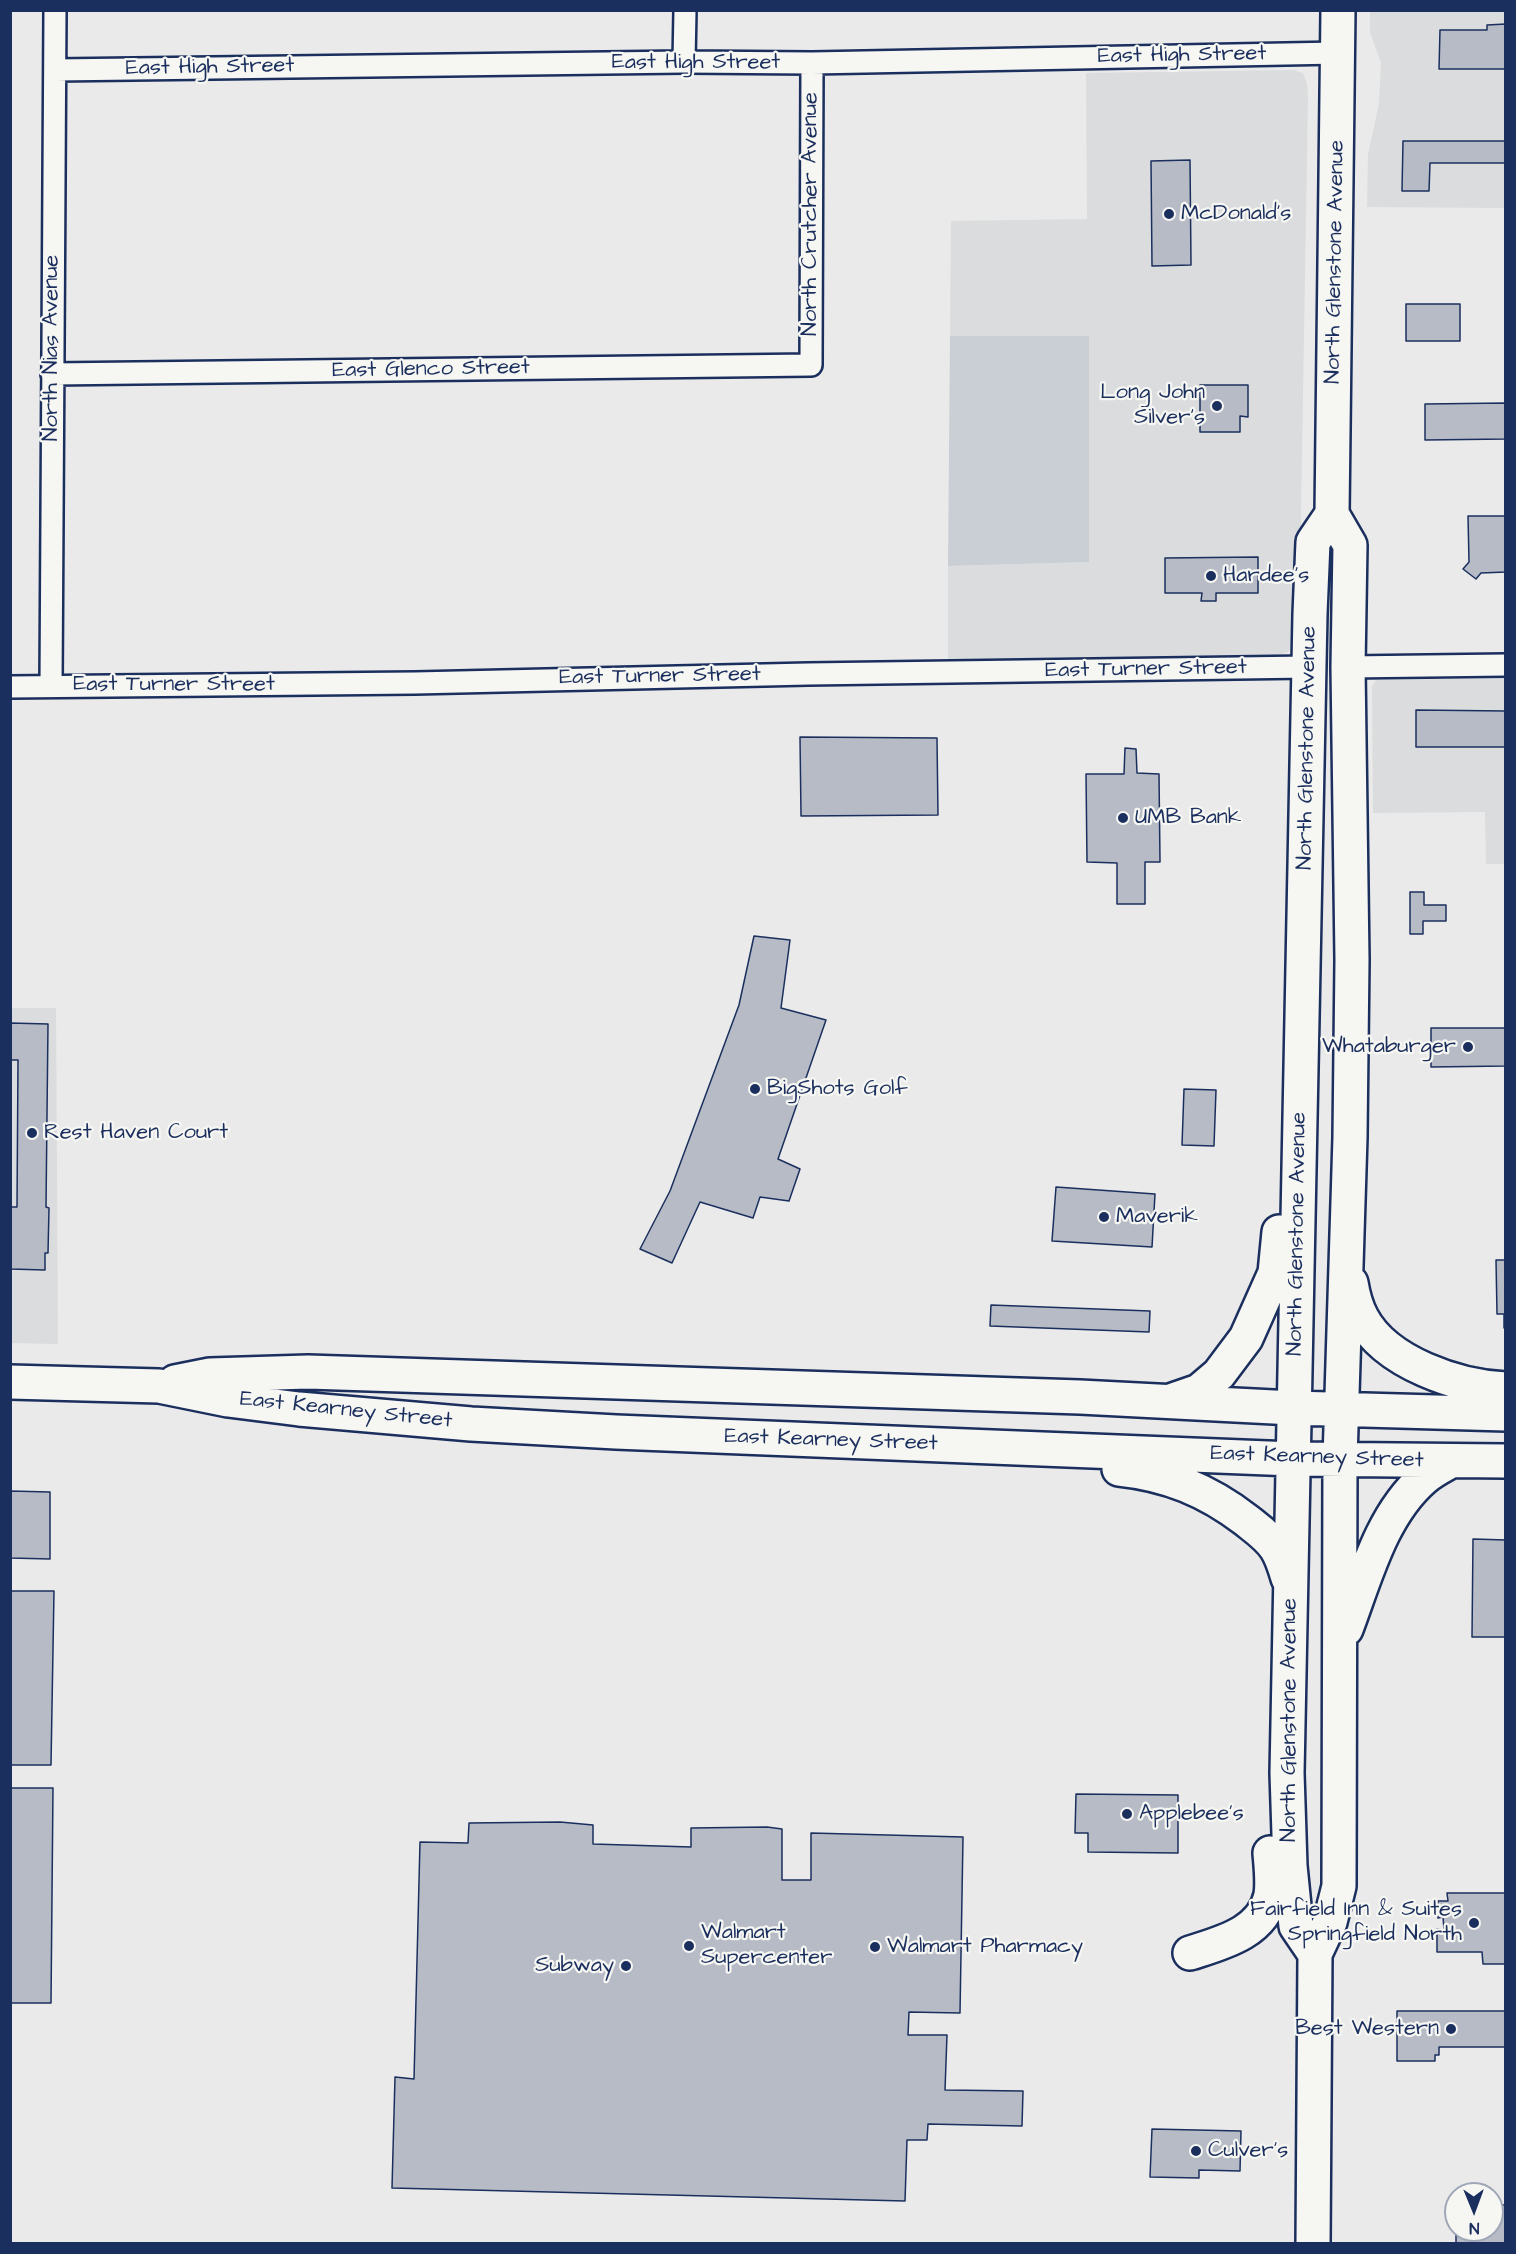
<!DOCTYPE html>
<style>
body{margin:0}
#map{position:relative;width:1516px;height:2254px;overflow:hidden;background:#e9eae9;font-family:"Architects Daughter",sans-serif}
canvas{display:block}
.frame{position:absolute;inset:0;border:12px solid #1b2f5e;pointer-events:none}
.north{position:absolute;left:1444px;top:2182px;width:60px;height:60px;box-sizing:border-box;background:#f6f6f2;border:2px solid #9ea6b7;border-radius:50%;rotate:179deg;font-size:16px;font-weight:700;line-height:24px;text-align:center;color:#1b2f5e}
.north::after{content:'';display:block;margin:auto;width:21px;height:27px;background:#1b2f5e;clip-path:polygon(50% 0,100% 100%,50% 72%,0 100%)}
</style>
<div id="map">
<canvas width="1516" height="2254"></canvas>
<div class="frame"></div>
<div class="north">N</div>
</div>
<script>
const g = document.querySelector('canvas').getContext('2d');
g.lineJoin = 'round';
function fill(path, color) { g.fillStyle = color; g.fill(path, 'evenodd'); }
function strokePath(path, color, width, dash) { g.strokeStyle = color; g.lineWidth = width; g.lineCap = dash ? 'butt' : 'round'; g.setLineDash(dash || []); g.stroke(path); }
function write(font, color, halo, rows, align = 'center') {
  g.font = font + ' "Architects Daughter",sans-serif'; g.lineWidth = 4.5; g.setLineDash([]); g.textBaseline = 'middle'; g.strokeStyle = halo; g.fillStyle = color; for (const [text, x, y, turn = 0] of rows) {
    g.save(); g.translate(x, y); g.rotate((+turn || 0) * Math.PI / 180); g.textAlign = isNaN(turn) ? turn : align; if (halo) g.strokeText(text, 0, 0); g.fillText(text, 0, 0); g.restore();
  }
}
const built = new Path2D(`
 M 1370,11 L 1505,11 L 1505,208 L 1367,207 L 1368,155 L 1379,103 L 1381,63 L 1370,32 Z
 M 1294,70 L 1303,73 L 1307,84 L 1308,96 L 1299,632 L 1295,646 L 1286,653 L 1268,657 L 948,663 L 948,566 L 1089,562 L 1089,336 L 950,336 L 951,221 L 1087,219 L 1086,73 Z
 M 1505,678 L 1505,864 L 1486,864 L 1485,812 L 1373,813 L 1372,686 L 1376,680 Z
 M 11,1008 L 56,1008 L 58,1344 L 11,1343 Z`);
const green = new Path2D(`
 M 950,336 L 1089,336 L 1089,562 L 948,566 Z`);
const building = new Path2D(`
 M 1506,24 L 1506,69 L 1439,69 L 1440,30 L 1487,30 L 1487,25 Z
 M 1403,141 L 1506,141 L 1506,163 L 1430,163 L 1429,191 L 1402,191 Z
 M 1190,160 L 1191,265 L 1152,266 L 1151,161 Z
 M 1406,304 L 1460,304 L 1460,341 L 1406,341 Z
 M 1200,385 L 1248,385 L 1248,417 L 1240,416 L 1240,432 L 1200,432 Z
 M 1506,403 L 1506,439 L 1425,440 L 1425,404 Z
 M 1468,516 L 1506,516 L 1506,572 L 1481,573 L 1476,579 L 1463,569 L 1469,562 Z
 M 1258,557 L 1258,593 L 1216,593 L 1216,601 L 1201,601 L 1202,593 L 1165,593 L 1165,558 Z
 M 1416,710 L 1506,711 L 1506,747 L 1416,747 Z
 M 800,737 L 937,738 L 938,815 L 801,816 Z
 M 1125,748 L 1136,749 L 1137,773 L 1159,774 L 1160,862 L 1145,862 L 1145,904 L 1117,904 L 1117,863 L 1087,862 L 1086,774 L 1124,774 Z
 M 1410,892 L 1424,892 L 1424,905 L 1446,905 L 1446,921 L 1423,921 L 1423,934 L 1410,934 Z
 M 754,936 L 790,940 L 781,1008 L 826,1020 L 778,1159 L 800,1169 L 789,1201 L 760,1197 L 753,1218 L 700,1202 L 672,1263 L 640,1249 L 670,1191 L 739,1005 Z
 M 10,1023 L 48,1024 L 46,1207 L 49,1208 L 48,1253 L 45,1253 L 45,1270 L 10,1269 L 10,1207 L 17,1207 L 18,1060 L 10,1060 Z
 M 1431,1028 L 1506,1028 L 1506,1066 L 1431,1067 Z
 M 1184,1089 L 1216,1090 L 1214,1146 L 1182,1145 Z
 M 1056,1187 L 1155,1194 L 1152,1247 L 1052,1241 Z
 M 1496,1260 L 1506,1260 L 1506,1328 L 1504,1328 L 1504,1314 L 1497,1314 Z
 M 991,1305 L 1150,1311 L 1149,1332 L 990,1326 Z
 M 10,1491 L 50,1492 L 50,1559 L 10,1558 Z
 M 1473,1539 L 1506,1540 L 1506,1637 L 1472,1637 Z
 M 10,1591 L 54,1591 L 51,1765 L 10,1765 Z
 M 10,1788 L 53,1788 L 51,2003 L 10,2003 Z
 M 1076,1794 L 1178,1795 L 1178,1853 L 1088,1852 L 1088,1833 L 1075,1833 Z
 M 560,1822 L 593,1825 L 593,1844 L 691,1847 L 691,1828 L 767,1827 L 782,1829 L 782,1880 L 811,1880 L 811,1833 L 963,1837 L 960,2013 L 909,2012 L 908,2035 L 947,2035 L 945,2090 L 1023,2091 L 1022,2126 L 928,2124 L 927,2140 L 907,2140 L 905,2201 L 392,2188 L 395,2077 L 414,2079 L 420,1842 L 468,1843 L 469,1823 Z
 M 1447,1893 L 1506,1893 L 1506,1964 L 1483,1964 L 1482,1952 L 1437,1952 L 1437,1929 L 1444,1930 L 1443,1917 L 1438,1918 L 1438,1901 L 1448,1901 Z
 M 1397,2011 L 1506,2011 L 1506,2047 L 1439,2047 L 1439,2055 L 1435,2055 L 1435,2061 L 1397,2061 Z
 M 1152,2129 L 1241,2131 L 1240,2171 L 1199,2170 L 1199,2178 L 1150,2177 Z
 M 1492,2205 L 1506,2205 L 1506,2244 L 1456,2244 L 1456,2230 L 1492,2230 Z`);
const street = new Path2D(`
 M 684,62 L 685,10
 M 55,70 L 684,62 L 812,63 L 1338,53
 M 52,374 L 811,365 L 812,63
 M 1348,667 L 1506,665
 M 51,685 L 55,10
 M 10,687 L 415,683 L 808,674 L 1309,667`);
const primary = new Path2D(`
 M 1351,1283 C 1353,1295 1356,1307 1362,1318 C 1386,1363 1458,1387 1506,1389
 M 10,1382 L 159,1386 L 228,1400 L 299,1409 L 471,1424 L 616,1432 L 1293,1459 L 1506,1461
 M 175,1382 L 210,1375 L 308,1372 L 1080,1397 L 1293,1408 L 1506,1414
 M 1173,1400 L 1199,1391 L 1219,1374 L 1246,1338 L 1275,1273 L 1279,1232
 M 1119,1469 C 1167,1474 1207,1490 1246,1520 C 1256,1528 1268,1536 1276,1548 C 1282,1557 1285,1568 1288,1578
 M 1346,1629 C 1365,1579 1381,1515 1424,1478 C 1432,1471 1442,1466 1451,1461
 M 1190,1953 C 1221,1943 1263,1933 1271,1895 C 1273,1882 1271,1866 1270,1853
 M 1315,1954 L 1296,1926 L 1290,1866 L 1287,1773 L 1310,614 L 1313,542 L 1332,514
 M 1313,2244 L 1315,1954 L 1330,1922 L 1339,1886 L 1340,1459 L 1350,1137 L 1352,960 L 1348,667 L 1350,545 L 1332,514 L 1338,10`);
const markers = [
 [1169,214,6,"#1b2f5e"],
 [1217,406,6,"#1b2f5e"],
 [1211,576,6,"#1b2f5e"],
 [1123,818,6,"#1b2f5e"],
 [1468,1047,6,"#1b2f5e"],
 [755,1089,6,"#1b2f5e"],
 [32,1133,6,"#1b2f5e"],
 [1104,1217,6,"#1b2f5e"],
 [1127,1814,6,"#1b2f5e"],
 [1474,1923,6,"#1b2f5e"],
 [689,1946,6,"#1b2f5e"],
 [875,1947,6,"#1b2f5e"],
 [626,1966,6,"#1b2f5e"],
 [1451,2029,6,"#1b2f5e"],
 [1196,2151,6,"#1b2f5e"]
];
const streetNames = [
 ["East High Street",1182,56,-1],
 ["East High Street",696,63],
 ["East High Street",210,68,-1],
 ["North Crutcher Avenue",811,214,-90],
 ["North Glenstone Avenue",1336,262,-89],
 ["North Nias Avenue",52,348,-90],
 ["East Glenco Street",431,370,-1],
 ["East Turner Street",1146,670,-1],
 ["East Turner Street",660,677,-1],
 ["East Turner Street",174,685],
 ["North Glenstone Avenue",1308,748,-89],
 ["North Glenstone Avenue",1298,1234,-89],
 ["East Kearney Street",346,1411,6],
 ["East Kearney Street",831,1441,2],
 ["East Kearney Street",1317,1458,2],
 ["North Glenstone Avenue",1290,1720,-90]
];
const poiNames = [
 ["McDonald's",1181,214],
 ["Long John",1205,393,"right"],
 ["Silver's",1205,418,"right"],
 ["Hardee's",1223,576],
 ["UMB Bank",1135,818],
 ["Whataburger",1456,1047,"right"],
 ["BigShots Golf",767,1089],
 ["Rest Haven Court",44,1133],
 ["Maverik",1116,1217],
 ["Applebee's",1139,1814],
 ["Fairfield Inn & Suites",1462,1910,"right"],
 ["Springfield North",1462,1935,"right"],
 ["Walmart",701,1933],
 ["Supercenter",701,1958],
 ["Walmart Pharmacy",887,1947],
 ["Subway",614,1966,"right"],
 ["Best Western",1439,2029,"right"],
 ["Culver's",1208,2151]
];
fill(built, '#dadcde');
fill(green, '#caced5');
fill(building, '#b6bbc6');
strokePath(building, '#1b2f5e', 1.5);
strokePath(street, '#1b2f5e', 26);
strokePath(primary, '#1b2f5e', 38);
strokePath(street, '#f6f6f2', 21);
strokePath(primary, '#f6f6f2', 33);
for (const [x, y, r, color] of markers) { const dot = new Path2D(); dot.arc(x, y, r, 0, 2 * Math.PI); g.fillStyle = color; g.fill(dot); strokePath(dot, '#f6f6f2', 2); }
write('22px', '#1b2f5e', '#f6f6f2', streetNames);
write('22px', '#1b2f5e', '#f6f6f2', poiNames, 'left');
</script>
